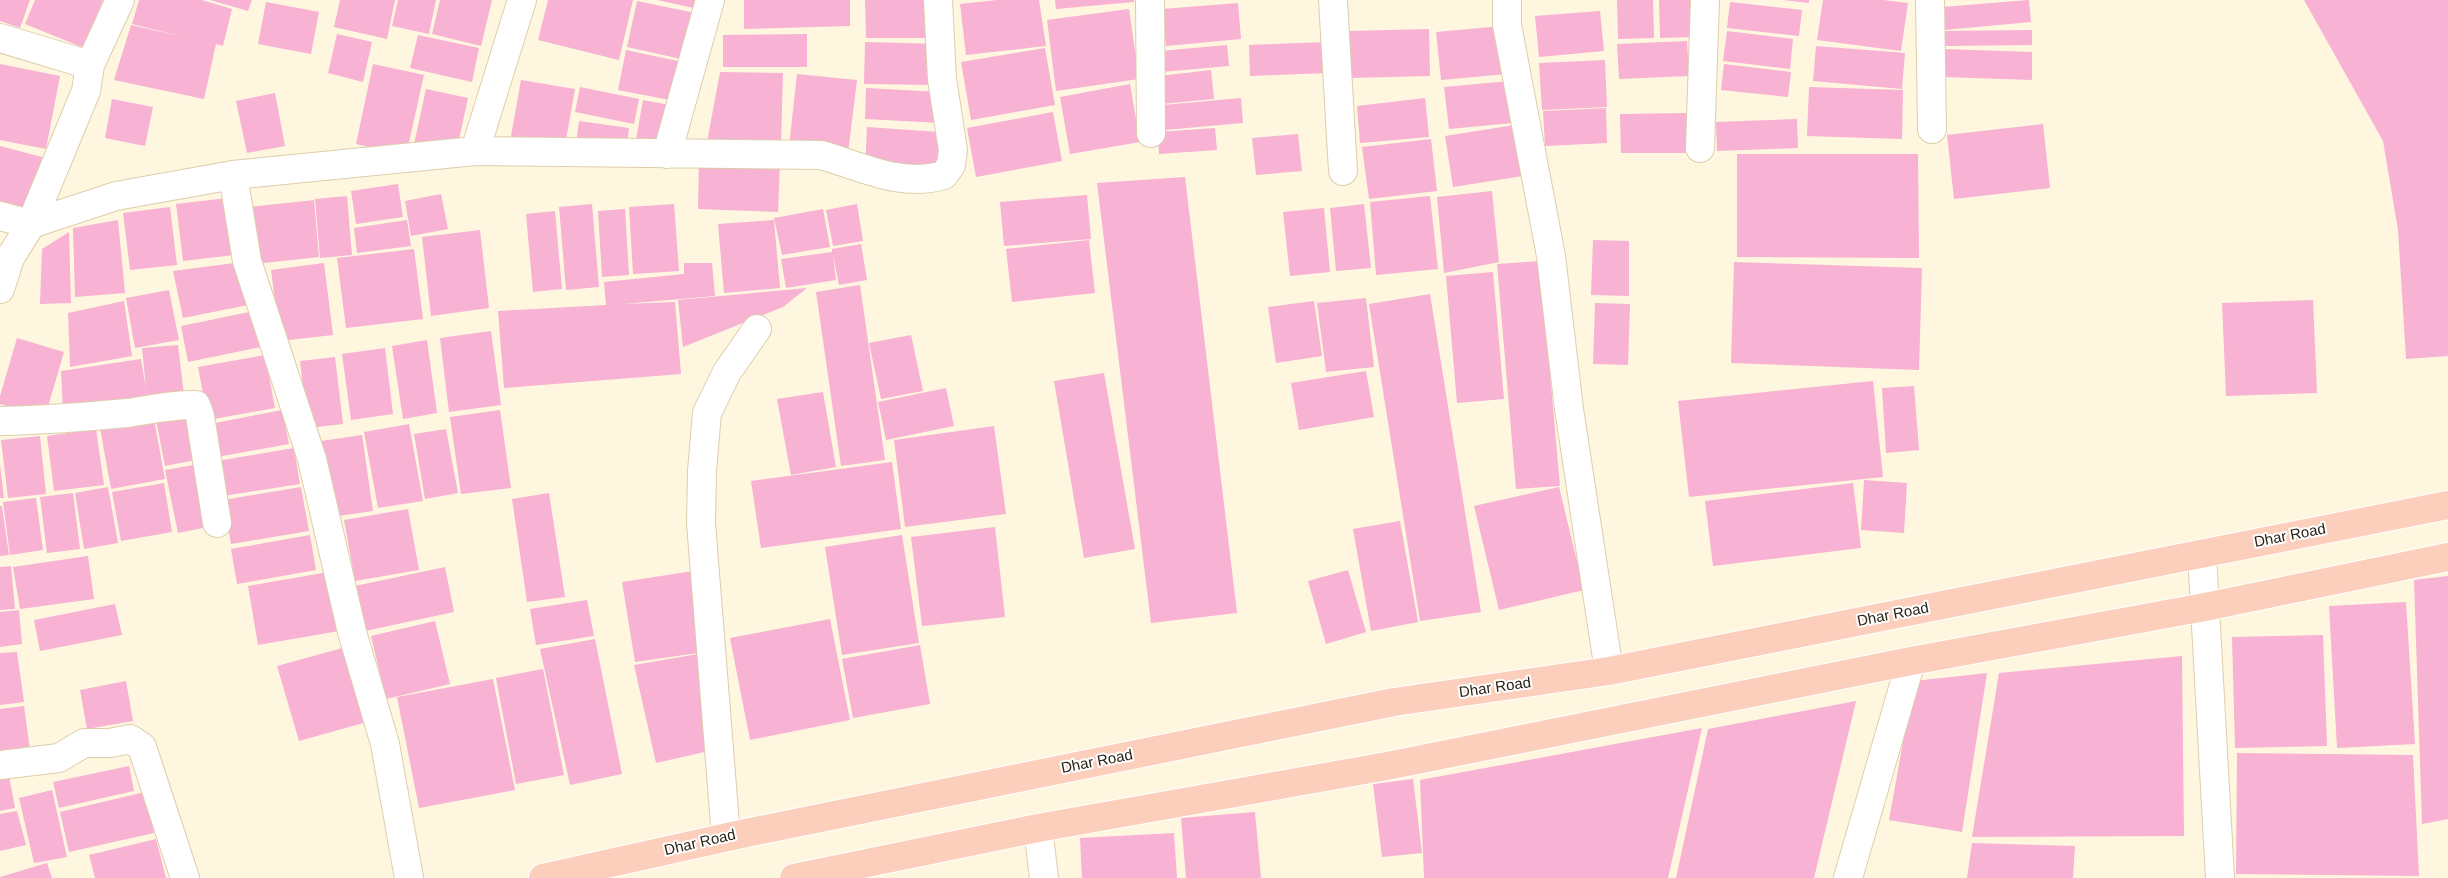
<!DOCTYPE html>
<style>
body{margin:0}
canvas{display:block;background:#fff6e0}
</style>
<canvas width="2448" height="878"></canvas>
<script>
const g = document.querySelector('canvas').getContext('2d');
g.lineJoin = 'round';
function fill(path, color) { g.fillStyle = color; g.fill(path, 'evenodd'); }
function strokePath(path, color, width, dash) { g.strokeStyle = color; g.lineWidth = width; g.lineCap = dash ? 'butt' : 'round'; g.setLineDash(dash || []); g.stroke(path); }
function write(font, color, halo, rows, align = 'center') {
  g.font = font + ' Helvetica,sans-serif'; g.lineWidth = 4; g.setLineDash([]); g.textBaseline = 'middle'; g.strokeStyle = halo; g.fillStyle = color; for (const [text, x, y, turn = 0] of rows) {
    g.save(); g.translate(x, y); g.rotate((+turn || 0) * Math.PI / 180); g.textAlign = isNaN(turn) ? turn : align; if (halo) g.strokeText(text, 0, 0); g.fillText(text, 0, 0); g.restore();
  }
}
const building = new Path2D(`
 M 0,0 L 30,0 L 20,28 L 0,21 Z
 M 35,0 L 103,0 L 84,48 L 25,24 Z
 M 139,0 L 202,0 L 232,9 L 223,46 L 216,44 L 204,99 L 114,80 L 131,25 L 184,37 L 132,24 Z
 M 210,0 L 252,0 L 248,11 Z
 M 340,0 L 395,0 L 387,39 L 334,27 Z
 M 398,0 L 436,0 L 429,34 L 392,26 Z
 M 440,0 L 492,0 L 481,46 L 432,34 Z
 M 548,0 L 633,0 L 619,60 L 538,40 Z
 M 657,0 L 705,0 L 703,10 Z
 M 744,0 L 850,0 L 850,26 L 744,29 Z
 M 865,0 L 936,0 L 936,38 L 866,38 Z
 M 997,0 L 1039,0 L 1046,46 L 966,55 L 960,4 Z
 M 1055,0 L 1134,0 L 1134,2 L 1056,9 Z
 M 1617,0 L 1653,0 L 1654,38 L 1618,39 Z
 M 1659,0 L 1693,0 L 1694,37 L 1660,38 Z
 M 1783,0 L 1809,0 L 1809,3 Z
 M 1823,0 L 1883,0 L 1908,3 L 1901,51 L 1817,40 Z
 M 2029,0 L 2031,22 L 1944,30 L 1942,7 Z
 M 2304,0 L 2448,0 L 2448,356 L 2406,359 L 2398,230 L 2383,141 Z
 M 637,1 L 700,14 L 690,61 L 627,47 Z
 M 266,2 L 319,12 L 311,54 L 258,44 Z
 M 1730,2 L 1802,10 L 1799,36 L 1727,28 Z
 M 1238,3 L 1241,39 L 1166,46 L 1162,9 Z
 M 1129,9 L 1139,79 L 1056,91 L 1047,20 Z
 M 1600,11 L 1604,51 L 1539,57 L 1535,16 Z
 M 1502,26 L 1507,74 L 1441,80 L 1436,32 Z
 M 1429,29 L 1430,76 L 1350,78 L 1349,31 Z
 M 2032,30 L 2032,45 L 1945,46 L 1944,31 Z
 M 1727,31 L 1793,39 L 1790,69 L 1723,61 Z
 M 337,34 L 372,42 L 363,82 L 328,73 Z
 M 807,34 L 807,67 L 723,67 L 723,35 Z
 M 418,35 L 479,48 L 472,82 L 410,68 Z
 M 1687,41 L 1689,76 L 1619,79 L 1617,44 Z
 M 865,42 L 938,44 L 938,85 L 864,84 Z
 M 1326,42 L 1328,73 L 1250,76 L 1249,45 Z
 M 1227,45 L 1229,66 L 1162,72 L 1160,51 Z
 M 1816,46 L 1905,53 L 1902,89 L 1813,81 Z
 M 1045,48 L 1055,105 L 971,120 L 961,62 Z
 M 1944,49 L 2032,52 L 2032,80 L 1943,77 Z
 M 626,50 L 687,63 L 680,102 L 618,90 Z
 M 1605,60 L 1607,107 L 1542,110 L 1539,63 Z
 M 0,64 L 60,76 L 46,149 L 0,140 Z
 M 373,64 L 424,75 L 406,156 L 356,144 Z
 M 1724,64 L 1791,72 L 1788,97 L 1721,90 Z
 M 1211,70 L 1214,99 L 1162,104 L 1159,76 Z
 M 720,72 L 783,73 L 781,144 L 707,142 Z
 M 797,74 L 857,80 L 848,153 L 789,147 Z
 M 521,80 L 575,89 L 564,151 L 510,142 Z
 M 1509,81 L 1513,123 L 1449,129 L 1444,87 Z
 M 1130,84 L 1140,142 L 1070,154 L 1060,97 Z
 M 580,87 L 639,99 L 634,124 L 575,112 Z
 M 1809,87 L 1903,90 L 1902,139 L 1807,136 Z
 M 866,88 L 941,92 L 940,123 L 865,119 Z
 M 426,89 L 468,98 L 457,149 L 412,153 Z
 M 275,93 L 285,146 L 247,153 L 236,101 Z
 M 1241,98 L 1243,123 L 1165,130 L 1163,105 Z
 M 1425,98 L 1429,137 L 1360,143 L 1357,106 Z
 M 112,99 L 153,107 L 145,146 L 105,138 Z
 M 643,100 L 675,106 L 666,151 L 635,145 Z
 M 1606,108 L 1607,143 L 1545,146 L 1543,111 Z
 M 1053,112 L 1062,161 L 976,177 L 967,128 Z
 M 1687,113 L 1687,153 L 1621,153 L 1620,114 Z
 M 1797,119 L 1798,148 L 1717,151 L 1716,122 Z
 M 579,121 L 629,128 L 626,151 L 576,144 Z
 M 2043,124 L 2050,188 L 1954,199 L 1947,135 Z
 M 1515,125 L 1523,176 L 1453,187 L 1445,136 Z
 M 867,127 L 940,132 L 938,173 L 865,168 Z
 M 1215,128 L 1217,150 L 1159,154 L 1158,132 Z
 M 1298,134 L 1302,171 L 1256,175 L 1252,138 Z
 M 1431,139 L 1437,191 L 1369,199 L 1362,147 Z
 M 0,146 L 42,157 L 29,210 L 0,203 Z
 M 1737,154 L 1918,154 L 1919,258 L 1737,257 Z
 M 699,158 L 780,162 L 778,212 L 698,209 Z
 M 1185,177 L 1237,613 L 1151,623 L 1097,183 Z
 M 398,184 L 403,217 L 356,224 L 351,191 Z
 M 1492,191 L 1499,262 L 1444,273 L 1437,197 Z
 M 441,194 L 448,229 L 411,236 L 405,201 Z
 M 1087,195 L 1091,239 L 1004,246 L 1000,202 Z
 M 347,196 L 352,255 L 320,258 L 315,199 Z
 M 1430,196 L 1438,269 L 1376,275 L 1370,202 Z
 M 227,198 L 234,255 L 183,261 L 176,204 Z
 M 314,200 L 319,257 L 255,264 L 249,207 Z
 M 592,204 L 599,287 L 566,290 L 559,207 Z
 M 674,204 L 679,271 L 633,274 L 629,207 Z
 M 857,204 L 863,241 L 833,246 L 826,210 Z
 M 1364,204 L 1371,268 L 1336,271 L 1330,208 Z
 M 170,207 L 177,265 L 130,270 L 123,213 Z
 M 1324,208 L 1330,272 L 1290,276 L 1283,212 Z
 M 625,209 L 629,275 L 602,277 L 598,211 Z
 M 823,209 L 830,247 L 782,255 L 774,218 Z
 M 555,211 L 562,289 L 533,292 L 526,214 Z
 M 118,220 L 125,293 L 75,297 L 73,228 Z
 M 407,220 L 411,246 L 357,253 L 354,228 Z
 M 774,220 L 780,288 L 724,293 L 718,224 Z
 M 480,230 L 489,308 L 431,316 L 422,237 Z
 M 69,232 L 71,303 L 40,304 L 42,249 Z
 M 1089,240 L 1095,293 L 1012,302 L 1006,249 Z
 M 1593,240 L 1629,241 L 1629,296 L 1591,295 Z
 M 861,244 L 867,280 L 839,285 L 833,255 L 836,280 L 786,288 L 781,259 L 832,252 L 832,249 Z
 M 414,249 L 423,319 L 346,328 L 337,258 Z
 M 1540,261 L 1560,486 L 1516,489 L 1497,264 Z
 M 242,262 L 253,304 L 183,318 L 173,271 Z
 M 1734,262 L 1922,268 L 1919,370 L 1731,363 Z
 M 324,263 L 333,335 L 280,341 L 271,270 Z
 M 684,263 L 712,263 L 715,296 L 623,304 L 675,302 L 681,374 L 504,388 L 498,311 L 606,305 L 604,282 L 684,274 Z
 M 1493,272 L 1504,399 L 1457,403 L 1446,276 Z
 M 860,285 L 885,460 L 841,466 L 816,292 Z
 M 807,288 L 783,307 L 683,347 L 678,300 Z
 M 169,290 L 179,340 L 135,348 L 126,298 Z
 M 1430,294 L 1481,612 L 1420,621 L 1369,304 Z
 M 1366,298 L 1374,367 L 1326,372 L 1317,303 Z
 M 2313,300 L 2317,393 L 2226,396 L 2222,303 Z
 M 124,301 L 132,356 L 70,367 L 68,313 Z
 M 1314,301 L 1322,356 L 1276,363 L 1268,307 Z
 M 1595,303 L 1630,304 L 1628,365 L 1593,364 Z
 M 254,311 L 261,347 L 188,362 L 181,326 Z
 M 491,331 L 501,405 L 449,412 L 440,338 Z
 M 911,335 L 923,391 L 881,399 L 869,343 Z
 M 17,338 L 64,352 L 45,417 L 0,404 L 0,396 Z
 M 427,340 L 437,413 L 403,419 L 392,346 Z
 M 178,345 L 184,395 L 63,412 L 61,371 L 141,359 L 146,389 L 142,348 Z
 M 385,348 L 393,414 L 351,420 L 342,354 Z
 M 265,355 L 275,408 L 208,420 L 198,367 Z
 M 335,357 L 343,424 L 308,428 L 300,361 Z
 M 1366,371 L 1374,417 L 1299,430 L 1291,383 Z
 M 1104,373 L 1135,549 L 1084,558 L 1054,381 Z
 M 1873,381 L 1883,477 L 1689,497 L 1678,401 Z
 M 1914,386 L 1919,450 L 1886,453 L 1882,388 Z
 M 946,388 L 954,426 L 886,440 L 878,402 Z
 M 823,392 L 836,467 L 791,475 L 777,399 Z
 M 186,408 L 196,460 L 165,466 L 155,415 Z
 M 282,410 L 289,444 L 217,457 L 210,424 Z
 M 500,410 L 511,488 L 461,494 L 450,417 Z
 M 154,419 L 165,479 L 111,489 L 100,428 Z
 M 409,424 L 423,501 L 378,508 L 364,432 Z
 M 994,426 L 1006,514 L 905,527 L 894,440 Z
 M 96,429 L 104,485 L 54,491 L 47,436 Z
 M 446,429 L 458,493 L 425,499 L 414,434 Z
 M 362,435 L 373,511 L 332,517 L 321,441 Z
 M 40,436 L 46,494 L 8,498 L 1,440 Z
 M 294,448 L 300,484 L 223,496 L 217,461 Z
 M 892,462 L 901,529 L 761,548 L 751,481 Z
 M 0,464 L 4,498 L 0,498 Z
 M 199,464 L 212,526 L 178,533 L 165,470 Z
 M 1864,480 L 1907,483 L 1904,533 L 1861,530 Z
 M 164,483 L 172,532 L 121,541 L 112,492 Z
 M 1853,483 L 1861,548 L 1713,566 L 1705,501 Z
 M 108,487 L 118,543 L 84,549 L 75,493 Z
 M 301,487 L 309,531 L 231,544 L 223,500 Z
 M 1559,487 L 1584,590 L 1499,610 L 1474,506 Z
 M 73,493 L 80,549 L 47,553 L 40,497 Z
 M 549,493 L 565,597 L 527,602 L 512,499 Z
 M 36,498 L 43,550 L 10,555 L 3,502 Z
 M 0,506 L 2,506 L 9,555 L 0,556 Z
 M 408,509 L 419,570 L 355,581 L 344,520 Z
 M 1400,521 L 1418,622 L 1371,631 L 1353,529 Z
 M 995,527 L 1005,617 L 922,626 L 911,537 Z
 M 310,535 L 316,570 L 237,584 L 231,549 Z
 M 902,535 L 919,643 L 842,655 L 825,547 Z
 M 88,556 L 94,599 L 20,609 L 13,567 Z
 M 11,566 L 15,609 L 0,610 L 0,567 Z
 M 445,567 L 454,612 L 365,631 L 355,586 Z
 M 1348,570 L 1366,632 L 1326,644 L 1308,581 Z
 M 693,571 L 705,652 L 635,662 L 622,582 Z
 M 328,572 L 339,631 L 258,645 L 248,586 Z
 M 2448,576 L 2448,819 L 2422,824 L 2414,580 Z
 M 587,600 L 594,636 L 536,645 L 530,609 Z
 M 2406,602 L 2415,744 L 2337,748 L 2329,606 Z
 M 115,604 L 122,635 L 40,651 L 34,620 Z
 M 19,610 L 22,644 L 0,647 L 0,612 Z
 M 830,619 L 850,720 L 750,740 L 730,638 Z
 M 435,621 L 450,684 L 386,699 L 371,636 Z
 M 2323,635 L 2327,746 L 2235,748 L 2232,637 Z
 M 595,639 L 622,774 L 570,785 L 540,649 Z
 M 920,645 L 930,704 L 853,718 L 842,659 Z
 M 346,647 L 367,722 L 299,741 L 277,666 Z
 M 17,652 L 24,702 L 0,705 L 0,653 Z
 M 704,653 L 709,751 L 656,763 L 634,665 Z
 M 2182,656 L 2184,836 L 1972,837 L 1999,673 Z
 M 543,669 L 564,775 L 516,784 L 496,678 Z
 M 1987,673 L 1962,832 L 1889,820 L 1914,681 Z
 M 493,679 L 515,790 L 419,808 L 397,697 Z
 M 126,681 L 133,721 L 87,729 L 80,690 Z
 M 1856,701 L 1814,878 L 1676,878 L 1708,729 Z
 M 24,706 L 31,757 L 0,761 L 0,709 Z
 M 1702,728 L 1668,878 L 1424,878 L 1420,780 Z
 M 2237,753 L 2413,755 L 2419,876 L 2236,874 Z
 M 7,765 L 15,808 L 0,811 L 0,767 Z
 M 129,766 L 134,791 L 59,808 L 53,782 Z
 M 1413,779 L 1422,853 L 1382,857 L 1373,784 Z
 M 52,790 L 67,857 L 34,863 L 19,798 Z
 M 145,792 L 154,833 L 69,852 L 60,812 Z
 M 17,811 L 26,845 L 0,851 L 0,814 Z
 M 1255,812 L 1261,878 L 1186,878 L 1181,818 Z
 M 1174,833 L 1177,878 L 1082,878 L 1080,838 Z
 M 156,839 L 166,878 L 95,878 L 89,855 Z
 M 1972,843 L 2075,846 L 2073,878 L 1967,878 Z
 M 47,863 L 52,878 L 0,878 L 0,877 Z`);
const minor = new Path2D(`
 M 1150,0 L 1151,133
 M 1333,0 L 1343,171
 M 1507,0 L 1507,25 L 1551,256 L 1569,409 L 1609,671
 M 1930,0 L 1932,129
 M 0,38 L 90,65
 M 1700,148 L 1705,0
 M 475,151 L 522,0
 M 667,154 L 710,0
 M 233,175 L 247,261 L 312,459 L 352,632 L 385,744 L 409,878
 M 0,216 L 31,224 L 116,196 L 233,175 L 475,151 L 821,155 C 861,166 901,188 944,175 L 951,165 L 953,150 L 942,79 L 938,0
 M 0,289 L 10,258 L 31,224 L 86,91 L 90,65 L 120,0
 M 0,421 C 43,420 85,417 127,413 C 150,410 173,404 196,405 L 200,416 L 217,523
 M 2202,554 L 2220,878
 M 0,765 L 59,758 L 84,743 L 110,743 L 130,739 L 142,747 L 185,878
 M 1038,828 L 1044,878
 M 726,837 L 701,523 L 702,471 L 707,413 L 727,372 L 757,329
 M 1848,878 L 1911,661`);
const major = new Path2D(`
 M 543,878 L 746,833 L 1394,702 L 1609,671 L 2448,505
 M 794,878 L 1038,828 L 1387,766 L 1911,661 L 2205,607 L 2448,557`);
const streetNames = [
 ["Dhar Road",2290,536,-11],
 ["Dhar Road",1893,615,-11],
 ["Dhar Road",1495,688,-8],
 ["Dhar Road",1097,762,-11],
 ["Dhar Road",700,843,-13]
];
fill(building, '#f7b2d4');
strokePath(minor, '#ddceab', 30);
strokePath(major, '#fff', 30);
strokePath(minor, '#fff', 28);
strokePath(major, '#fccebc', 28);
write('15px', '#292316', '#fff', streetNames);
</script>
